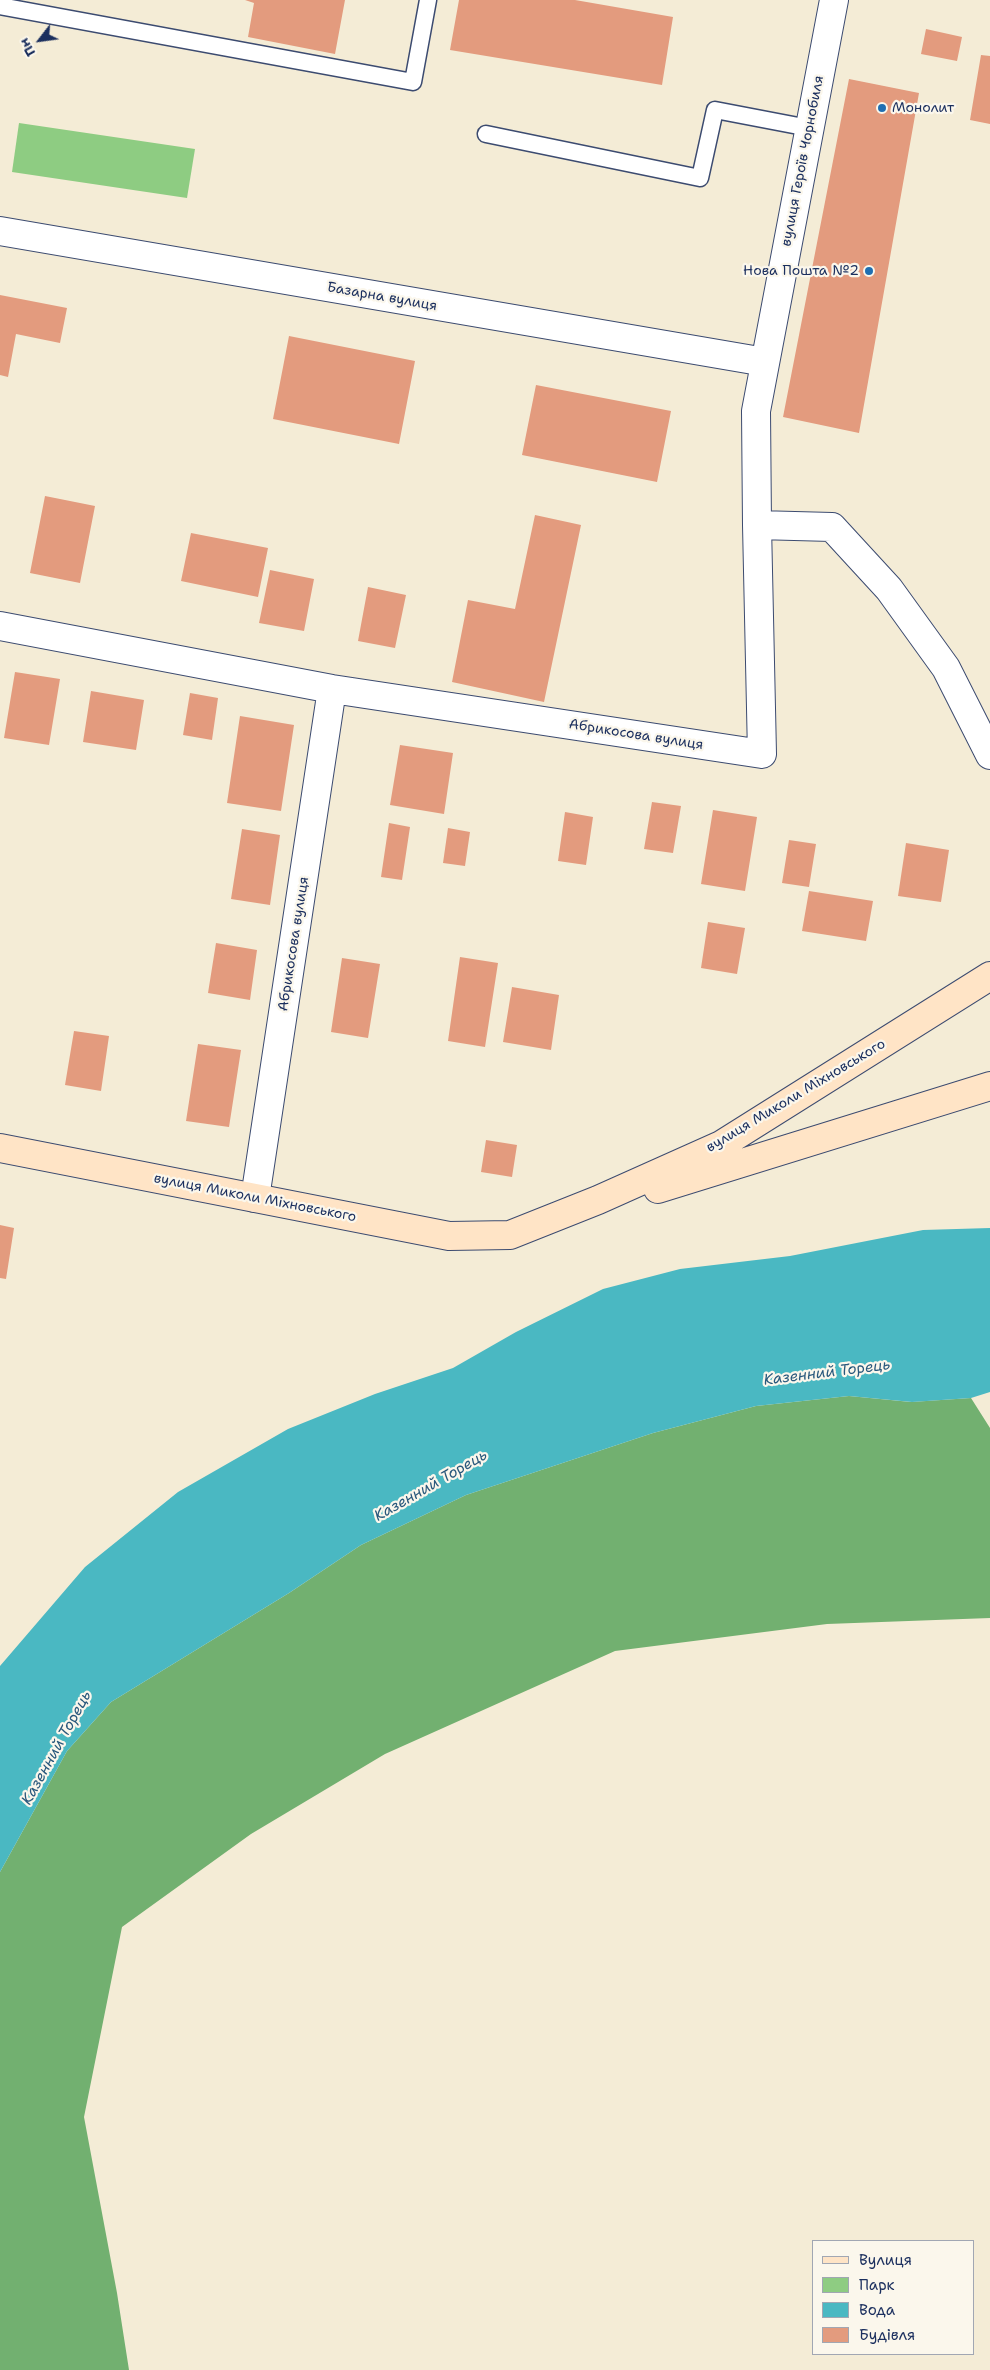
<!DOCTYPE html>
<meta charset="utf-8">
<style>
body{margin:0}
#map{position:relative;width:990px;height:2370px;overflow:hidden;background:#f4ecd6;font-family:"Shantell Sans",sans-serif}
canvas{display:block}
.legend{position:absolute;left:812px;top:2240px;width:162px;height:115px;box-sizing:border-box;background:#fbf7ec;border:1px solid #a1a7b3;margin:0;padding:6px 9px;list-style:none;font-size:15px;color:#1b2f5e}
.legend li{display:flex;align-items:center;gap:10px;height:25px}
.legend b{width:25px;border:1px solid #a1a7b3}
.north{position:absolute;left:15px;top:15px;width:50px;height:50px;-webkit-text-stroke:4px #fbf7ec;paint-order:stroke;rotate:240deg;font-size:14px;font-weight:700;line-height:20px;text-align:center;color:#1b2f5e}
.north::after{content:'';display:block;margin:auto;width:18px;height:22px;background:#1b2f5e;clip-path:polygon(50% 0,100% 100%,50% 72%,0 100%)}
</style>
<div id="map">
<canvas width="990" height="2370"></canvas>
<ul class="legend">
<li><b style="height:6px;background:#ffe4c6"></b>Вулиця</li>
<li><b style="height:14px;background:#8ecc82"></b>Парк</li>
<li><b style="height:14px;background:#4ab8c2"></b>Вода</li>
<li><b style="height:14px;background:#e39b7e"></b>Будівля</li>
</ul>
<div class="north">Пн</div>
</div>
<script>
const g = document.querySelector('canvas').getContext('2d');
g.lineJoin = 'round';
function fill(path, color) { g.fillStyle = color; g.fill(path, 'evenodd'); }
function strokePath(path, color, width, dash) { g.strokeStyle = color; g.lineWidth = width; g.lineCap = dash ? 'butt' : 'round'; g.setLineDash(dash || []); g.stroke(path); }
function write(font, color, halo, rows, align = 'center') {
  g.font = font + ' "Shantell Sans",sans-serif'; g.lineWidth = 4.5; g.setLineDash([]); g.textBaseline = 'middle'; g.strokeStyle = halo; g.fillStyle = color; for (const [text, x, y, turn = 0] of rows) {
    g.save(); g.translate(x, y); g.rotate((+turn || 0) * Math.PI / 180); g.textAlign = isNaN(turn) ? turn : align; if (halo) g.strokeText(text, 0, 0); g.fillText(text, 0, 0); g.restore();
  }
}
const green = new Path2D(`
 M 19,123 L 195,149 L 187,198 L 12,172 Z`);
const forest = new Path2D(`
 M 849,1396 L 911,1402 L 971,1398 L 990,1428 L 990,1618 L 827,1624 L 615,1651 L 385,1754 L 251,1834 L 122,1927 L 84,2117 L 117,2293 L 129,2370 L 0,2370 L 0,1872 L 67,1751 L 111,1702 L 289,1593 L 361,1545 L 466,1495 L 653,1433 L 756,1406 Z`);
const water = new Path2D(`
 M 990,1228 L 990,1392 L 971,1398 L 912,1402 L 849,1396 L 756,1406 L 653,1433 L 466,1495 L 361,1545 L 289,1593 L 111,1702 L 67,1751 L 0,1872 L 0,1666 L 85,1567 L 178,1492 L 288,1429 L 375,1394 L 453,1368 L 516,1332 L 603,1289 L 680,1269 L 790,1256 L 923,1230 Z`);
const building = new Path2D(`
 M 245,0 L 345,0 L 335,54 L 248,37 L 254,3 Z
 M 459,0 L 575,0 L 673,17 L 662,85 L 450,50 Z
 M 926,29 L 962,37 L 957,61 L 921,54 Z
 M 981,55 L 990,56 L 990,124 L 970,120 Z
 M 849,79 L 919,93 L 859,433 L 783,417 Z
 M 0,295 L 67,308 L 60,343 L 16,334 L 8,377 L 0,375 Z
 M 289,336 L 415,361 L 399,444 L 273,419 Z
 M 536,385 L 671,411 L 657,482 L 522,455 Z
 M 45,496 L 95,506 L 80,583 L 30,573 Z
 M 535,515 L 581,525 L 544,702 L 452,682 L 468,600 L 515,609 Z
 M 191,533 L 268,548 L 258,597 L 181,581 Z
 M 270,570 L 314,579 L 304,631 L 259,623 Z
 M 368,587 L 406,595 L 395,648 L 358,641 Z
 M 15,672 L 60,679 L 49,745 L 4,738 Z
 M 91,691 L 144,700 L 136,750 L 83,742 Z
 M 190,693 L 218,698 L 212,740 L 183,735 Z
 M 240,716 L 294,725 L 281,811 L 227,803 Z
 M 400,745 L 453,753 L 444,814 L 390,805 Z
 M 652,802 L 681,806 L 673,853 L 644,849 Z
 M 713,810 L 757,817 L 745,891 L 701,884 Z
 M 565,812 L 593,817 L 586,865 L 558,861 Z
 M 389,823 L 410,827 L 402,880 L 381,877 Z
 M 448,828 L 470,832 L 465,866 L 443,863 Z
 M 242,829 L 280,835 L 270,905 L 231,899 Z
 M 789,840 L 816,844 L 809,887 L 782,883 Z
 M 906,843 L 949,850 L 941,902 L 898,896 Z
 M 809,891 L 873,901 L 866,941 L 802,931 Z
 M 708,922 L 745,928 L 737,974 L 701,968 Z
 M 216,943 L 257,950 L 250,1000 L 208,993 Z
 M 460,957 L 498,963 L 485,1047 L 448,1041 Z
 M 342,958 L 380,964 L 368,1038 L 331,1032 Z
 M 512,987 L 559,995 L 551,1050 L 503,1042 Z
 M 74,1031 L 109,1036 L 101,1091 L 65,1085 Z
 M 198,1044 L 241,1050 L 229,1127 L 186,1121 Z
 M 486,1140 L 517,1145 L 512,1177 L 481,1172 Z
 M 0,1225 L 14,1228 L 6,1279 L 0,1278 Z`);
const lane = new Path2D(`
 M 0,6 L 413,82 L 428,0
 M 486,134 L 700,178 L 715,110 L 809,128`);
const street = new Path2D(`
 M 834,0 L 756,411 L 757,525 L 832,527 L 889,589 L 946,668 L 990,755
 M 0,231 L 765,362
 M 0,626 L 332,689 L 762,754 L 757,525
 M 255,1198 L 332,689`);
const secondary = new Path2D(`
 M 0,1148 L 449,1236 L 510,1235 L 598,1200 L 721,1145 L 990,976
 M 658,1189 L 990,1086`);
const markers = [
 [882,108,5,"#1f6fb2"],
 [869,271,5,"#1f6fb2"]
];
const poiNames = [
 ["Монолит",892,108],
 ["Нова Пошта №2",859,271,"right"]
];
const streetNames = [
 ["вулиця Героїв Чорнобиля",803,161,-79],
 ["Базарна вулиця",382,297,10],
 ["Абрикосова вулиця",636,735,9],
 ["Абрикосова вулиця",294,944,-81],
 ["вулиця Миколи Міхновського",796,1096,-31],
 ["вулиця Миколи Міхновського",255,1198,11]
];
const waterNames = [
 ["Казенний Торець",827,1373,-7],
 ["Казенний Торець",431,1486,-30],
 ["Казенний Торець",57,1748,-61]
];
fill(green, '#8ecc82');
fill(forest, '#72b070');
fill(water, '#4ab8c2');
fill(building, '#e39b7e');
strokePath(lane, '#3c4b70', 19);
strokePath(street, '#3c4b70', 30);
strokePath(secondary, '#3c4b70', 30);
strokePath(lane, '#fff', 16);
strokePath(street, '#fff', 28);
strokePath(secondary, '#ffe4c6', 28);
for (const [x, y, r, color] of markers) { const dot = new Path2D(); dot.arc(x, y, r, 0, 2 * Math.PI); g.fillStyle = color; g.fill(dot); strokePath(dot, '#fbf7ec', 2); }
write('14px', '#1b2f5e', '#fbf7ec', poiNames, 'left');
write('14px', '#1b2f5e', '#fbf7ec', streetNames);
write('italic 15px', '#29587c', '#fbf7ec', waterNames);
</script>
